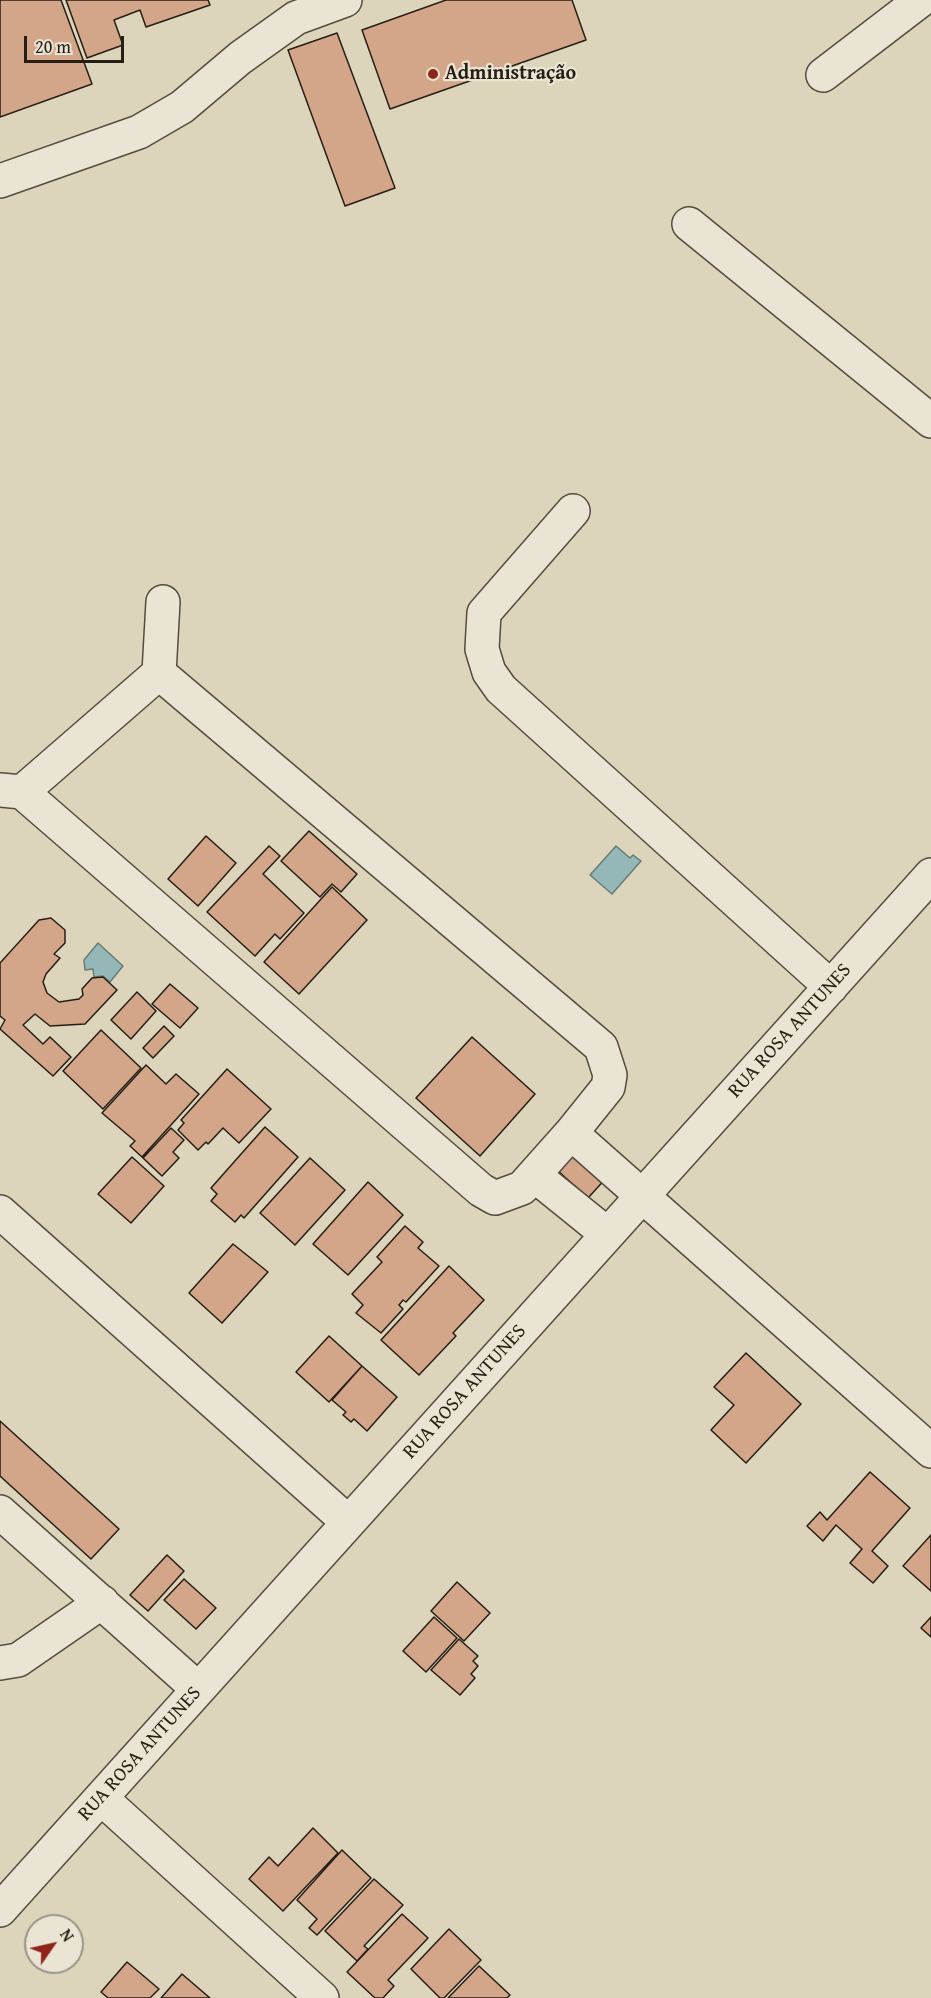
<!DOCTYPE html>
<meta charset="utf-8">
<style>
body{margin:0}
#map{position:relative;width:931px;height:1998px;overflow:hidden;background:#ddd5bb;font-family:"Gentium Book Plus",serif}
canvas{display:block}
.north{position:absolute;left:24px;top:1914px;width:60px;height:60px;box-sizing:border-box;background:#e9e4d3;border:2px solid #9b9587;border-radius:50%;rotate:56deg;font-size:16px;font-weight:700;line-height:24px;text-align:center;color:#261e14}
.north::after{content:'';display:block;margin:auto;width:21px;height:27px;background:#8f2418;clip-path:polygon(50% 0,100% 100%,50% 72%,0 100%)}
.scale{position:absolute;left:24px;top:36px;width:100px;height:27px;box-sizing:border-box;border:3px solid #261e14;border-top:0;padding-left:8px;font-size:18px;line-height:21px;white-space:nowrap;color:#261e14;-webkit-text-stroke:4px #e9e4d3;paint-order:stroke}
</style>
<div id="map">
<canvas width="931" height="1998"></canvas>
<div class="north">N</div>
<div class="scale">20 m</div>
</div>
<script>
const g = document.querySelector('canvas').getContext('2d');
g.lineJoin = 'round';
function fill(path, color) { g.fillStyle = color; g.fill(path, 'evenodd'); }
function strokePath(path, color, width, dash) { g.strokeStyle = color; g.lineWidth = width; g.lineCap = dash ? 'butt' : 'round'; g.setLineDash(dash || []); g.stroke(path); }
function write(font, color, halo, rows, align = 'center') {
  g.font = font + ' "Gentium Book Plus",serif'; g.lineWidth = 4.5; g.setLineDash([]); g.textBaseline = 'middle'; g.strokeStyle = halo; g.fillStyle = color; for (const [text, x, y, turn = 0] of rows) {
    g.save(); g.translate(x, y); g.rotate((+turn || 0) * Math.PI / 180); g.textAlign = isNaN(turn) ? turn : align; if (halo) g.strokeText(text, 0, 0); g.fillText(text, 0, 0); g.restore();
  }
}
const water = new Path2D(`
 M 616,846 L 630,858 L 633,855 L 641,861 L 612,894 L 590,875 Z
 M 98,943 L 123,966 L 110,982 L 103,976 L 94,977 L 93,969 L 85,970 L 84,960 Z`);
const building = new Path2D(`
 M 0,0 L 61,0 L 92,84 L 0,117 Z
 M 66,0 L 208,0 L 210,5 L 146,27 L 140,10 L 114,20 L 123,45 L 87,58 Z
 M 446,0 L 572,0 L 586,40 L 390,109 L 362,30 Z
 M 337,33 L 395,188 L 345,206 L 288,50 Z
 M 309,831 L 357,874 L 341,892 L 332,884 L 320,897 L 281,861 Z
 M 206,836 L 236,863 L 198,906 L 168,879 Z
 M 269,846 L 280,856 L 263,874 L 304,913 L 280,939 L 275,934 L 255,956 L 207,912 Z
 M 332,887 L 367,920 L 299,994 L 264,962 Z
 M 51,918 L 65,930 L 65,943 L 54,954 L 60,958 L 46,974 L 43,982 L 47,993 L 59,1002 L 79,999 L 83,995 L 82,989 L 92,978 L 103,977 L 117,990 L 85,1024 L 50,1026 L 35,1014 L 23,1025 L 43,1044 L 50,1037 L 71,1057 L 53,1076 L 0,1029 L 5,1020 L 0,1016 L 0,963 L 39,920 Z
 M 170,984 L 198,1008 L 180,1028 L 152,1004 Z
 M 137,992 L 156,1011 L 131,1039 L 111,1020 Z
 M 164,1026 L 174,1036 L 153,1058 L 143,1048 Z
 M 101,1030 L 141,1068 L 103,1109 L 63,1071 Z
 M 472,1037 L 535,1094 L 480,1156 L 416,1098 Z
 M 146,1065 L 166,1084 L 176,1074 L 199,1094 L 142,1157 L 130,1146 L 135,1141 L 102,1113 Z
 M 227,1069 L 271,1109 L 239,1143 L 223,1128 L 208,1144 L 206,1142 L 198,1150 L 178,1130 L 184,1123 L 181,1120 Z
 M 265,1127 L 298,1157 L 244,1218 L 241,1215 L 235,1222 L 211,1201 L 217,1194 L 211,1188 Z
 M 171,1128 L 184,1140 L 173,1152 L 179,1158 L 162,1176 L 143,1158 Z
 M 577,1148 L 608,1176 L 588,1198 L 557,1170 Z
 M 132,1157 L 164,1186 L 131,1223 L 98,1194 Z
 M 310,1158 L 345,1190 L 295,1245 L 260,1213 Z
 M 368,1182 L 403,1215 L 348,1275 L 313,1244 Z
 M 405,1226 L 423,1242 L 418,1248 L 439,1266 L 406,1302 L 403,1300 L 399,1305 L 403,1309 L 381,1333 L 356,1313 L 363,1305 L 352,1294 L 382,1262 L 377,1257 Z
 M 233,1244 L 268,1272 L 222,1323 L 189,1293 Z
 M 449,1266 L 484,1300 L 453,1333 L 456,1336 L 419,1375 L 381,1340 Z
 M 329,1336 L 362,1366 L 329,1402 L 296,1372 Z
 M 746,1353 L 801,1404 L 746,1463 L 711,1430 L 734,1405 L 714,1387 Z
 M 362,1366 L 397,1397 L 367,1431 L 354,1419 L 351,1422 L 343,1415 L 346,1412 L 332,1400 Z
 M 0,1421 L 119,1529 L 91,1559 L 0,1476 Z
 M 870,1472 L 910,1508 L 872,1551 L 888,1566 L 873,1583 L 850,1563 L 862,1549 L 836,1525 L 823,1541 L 807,1526 L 820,1512 L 827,1520 Z
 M 931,1535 L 931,1591 L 903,1566 Z
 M 167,1555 L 184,1571 L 148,1611 L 130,1595 Z
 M 184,1579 L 216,1608 L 196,1629 L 164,1600 Z
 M 457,1582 L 490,1613 L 464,1641 L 431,1611 Z
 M 434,1617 L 457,1638 L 426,1672 L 403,1651 Z
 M 931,1617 L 931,1637 L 921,1628 Z
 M 459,1639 L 478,1656 L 473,1661 L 478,1666 L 471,1674 L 475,1678 L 460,1695 L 431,1670 Z
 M 313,1828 L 338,1853 L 283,1911 L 249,1879 L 269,1857 L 278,1866 Z
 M 342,1850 L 371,1878 L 317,1935 L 309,1928 L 317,1919 L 297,1900 Z
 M 374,1879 L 403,1905 L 364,1946 L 368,1949 L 357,1961 L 325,1931 Z
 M 402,1914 L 428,1938 L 388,1980 L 394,1986 L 383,1998 L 375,1998 L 347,1972 Z
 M 449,1929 L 481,1960 L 444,1998 L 440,1998 L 411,1969 Z
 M 127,1962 L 159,1989 L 150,1998 L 108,1998 L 101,1992 Z
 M 479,1966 L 510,1995 L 507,1998 L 448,1998 Z
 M 182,1974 L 210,1998 L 161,1998 Z`);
const minor = new Path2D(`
 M 823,75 L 921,0
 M 0,181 L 139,132 L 182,107 L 240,58 L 296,18 L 345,0
 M 689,224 L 931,421
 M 573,511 L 484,613 L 482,649 L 489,672 L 501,689 L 831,987
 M 0,790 L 22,792 L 481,1190 L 495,1198 L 522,1188 L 571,1133 L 608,1087 L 610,1075 L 601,1047 L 159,673 L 163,602
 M 22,792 L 159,673
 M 571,1133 L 931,1451
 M 534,1175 L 607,1234
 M 0,1212 L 348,1522
 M 0,1512 L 198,1689
 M 0,1663 L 18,1660 L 102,1602
 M 101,1798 L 322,1998
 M 0,1910 L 931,875`);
const markers = [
 [433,74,6,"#8f2418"]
];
const poiNames = [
 ["Administração",445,74]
];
const streetNames = [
 ["RUA ROSA ANTUNES",790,1031,-48],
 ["RUA ROSA ANTUNES",465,1392,-48],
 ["RUA ROSA ANTUNES",140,1754,-48]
];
fill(water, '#94b7b7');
strokePath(water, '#687a76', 1.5);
fill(building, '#d3a689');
strokePath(building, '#261e14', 1.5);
strokePath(minor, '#544c3e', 36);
strokePath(minor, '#e9e4d3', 33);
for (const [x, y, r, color] of markers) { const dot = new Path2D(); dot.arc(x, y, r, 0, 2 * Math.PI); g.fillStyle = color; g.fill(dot); strokePath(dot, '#e9e4d3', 2); }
write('bold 20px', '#261e14', '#e9e4d3', poiNames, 'left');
write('20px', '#261e14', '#e9e4d3', streetNames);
</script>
